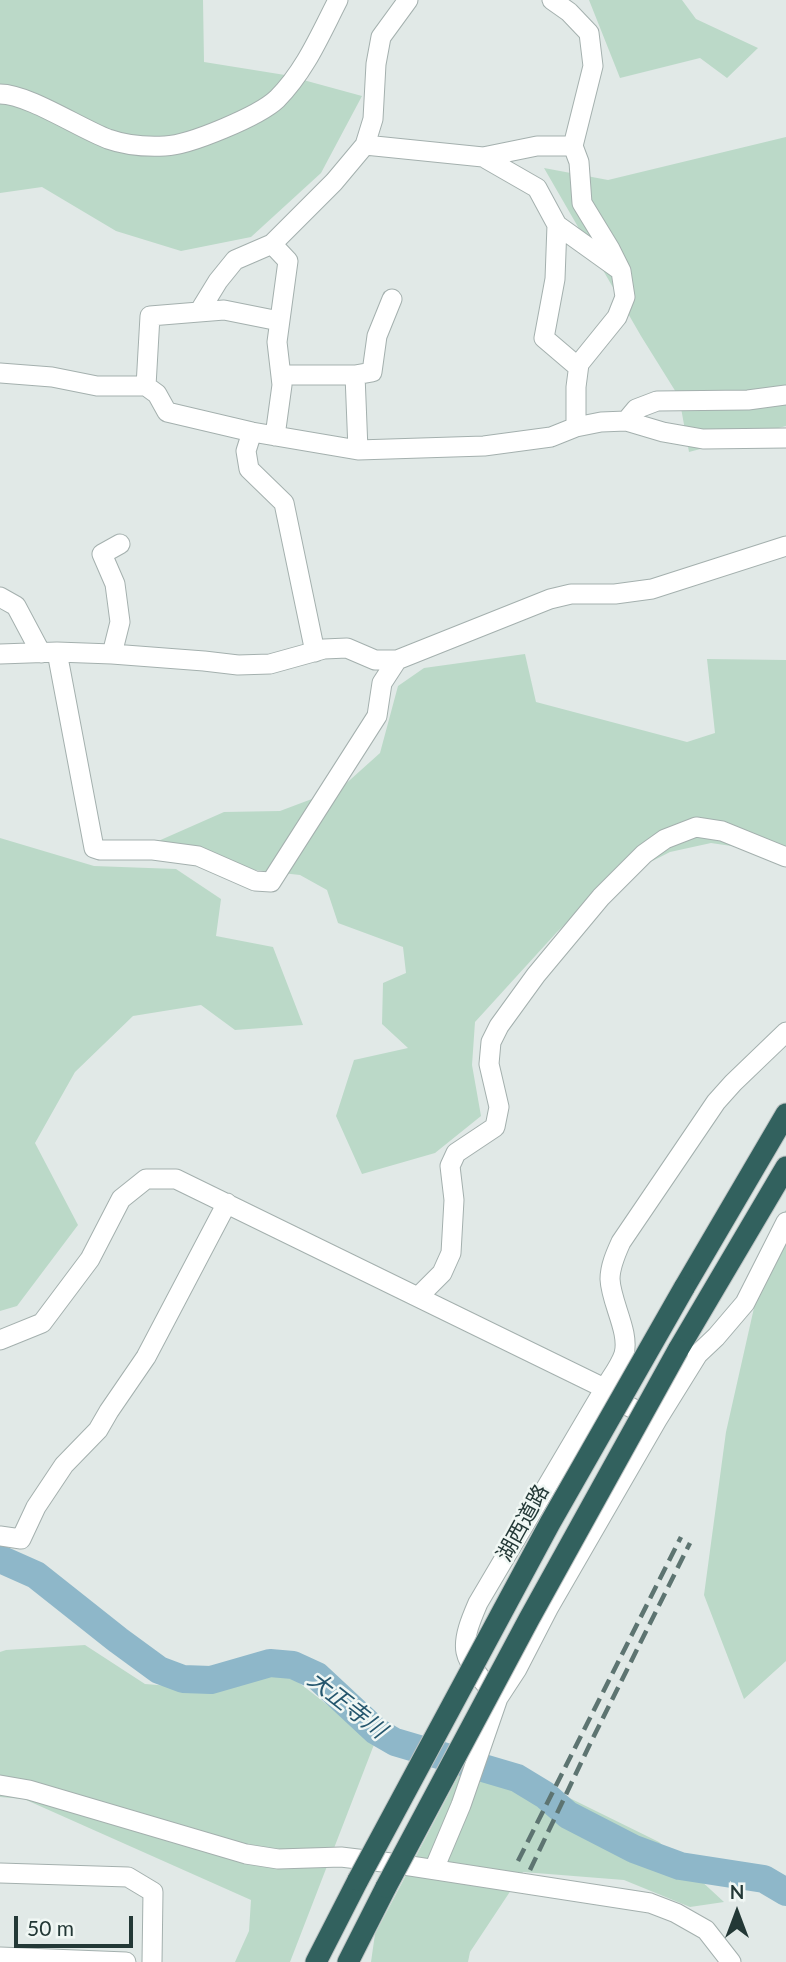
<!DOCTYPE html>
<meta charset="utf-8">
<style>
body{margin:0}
#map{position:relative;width:786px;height:1962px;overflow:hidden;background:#e1e9e7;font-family:Lato,sans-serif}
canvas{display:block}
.north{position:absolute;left:702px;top:1878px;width:70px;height:70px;-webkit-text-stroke:5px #f0f7f4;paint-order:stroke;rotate:0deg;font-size:19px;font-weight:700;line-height:28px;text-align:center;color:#233836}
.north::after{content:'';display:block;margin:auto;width:24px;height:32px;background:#233836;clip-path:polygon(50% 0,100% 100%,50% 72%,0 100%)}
.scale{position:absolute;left:14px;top:1916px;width:119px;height:32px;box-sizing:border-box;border:4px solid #233836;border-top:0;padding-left:9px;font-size:21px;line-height:24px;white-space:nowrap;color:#233836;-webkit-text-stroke:5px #f0f7f4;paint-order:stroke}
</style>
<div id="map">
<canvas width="786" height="1962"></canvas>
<div class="north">N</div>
<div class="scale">50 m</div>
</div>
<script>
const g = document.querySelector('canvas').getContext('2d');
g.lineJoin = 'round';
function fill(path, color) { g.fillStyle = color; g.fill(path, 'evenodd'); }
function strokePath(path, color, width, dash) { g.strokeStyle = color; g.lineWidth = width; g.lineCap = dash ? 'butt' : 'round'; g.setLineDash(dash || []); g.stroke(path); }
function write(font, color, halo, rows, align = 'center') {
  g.font = font + ' Lato,"Noto Sans JP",sans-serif'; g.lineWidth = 5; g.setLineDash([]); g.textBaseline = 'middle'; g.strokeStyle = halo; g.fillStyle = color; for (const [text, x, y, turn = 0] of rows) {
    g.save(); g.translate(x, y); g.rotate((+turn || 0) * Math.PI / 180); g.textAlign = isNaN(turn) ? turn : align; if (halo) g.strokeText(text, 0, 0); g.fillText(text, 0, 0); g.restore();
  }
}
const green = new Path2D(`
 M 0,0 L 203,0 L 204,62 L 285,75 L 362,96 L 321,173 L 251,237 L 181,251 L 116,231 L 42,187 L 0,193 Z
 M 589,0 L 682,0 L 696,19 L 758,48 L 727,78 L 700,58 L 620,78 Z
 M 786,137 L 786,426 L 689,452 L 679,397 L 641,336 L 544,168 L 608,180 Z
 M 525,654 L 536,702 L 687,742 L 715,733 L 707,659 L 786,660 L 786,854 L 711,843 L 670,852 L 609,883 L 557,932 L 475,1022 L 472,1065 L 481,1116 L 435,1153 L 362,1174 L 336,1116 L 354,1060 L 408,1048 L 382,1024 L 383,983 L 406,973 L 403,947 L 338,923 L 327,890 L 300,875 L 255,870 L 156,842 L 224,812 L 280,811 L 341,788 L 380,753 L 398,686 L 424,668 Z
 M 0,838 L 94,866 L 176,869 L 221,899 L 216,936 L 273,947 L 303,1025 L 235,1030 L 201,1005 L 133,1016 L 75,1072 L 35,1143 L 78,1225 L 17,1306 L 0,1311 Z
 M 786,1210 L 786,1661 L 744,1699 L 704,1595 L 726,1432 L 772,1228 Z
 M 85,1645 L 145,1684 L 220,1690 L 284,1671 L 375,1742 L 290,1962 L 235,1962 L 249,1931 L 251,1900 L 24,1799 L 0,1797 L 0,1652 L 6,1650 Z
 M 472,1750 L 659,1842 L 724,1902 L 690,1907 L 624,1880 L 523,1872 L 470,1952 L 468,1962 L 371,1962 L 375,1934 Z`);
const river = new Path2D(`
 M 0,1559 L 36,1575 L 118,1640 L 159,1670 L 183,1679 L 211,1680 L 270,1663 L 293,1665 L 317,1676 L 376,1731 L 395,1742 L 517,1778 L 545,1795 L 568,1815 L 634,1849 L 680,1866 L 764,1879 L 786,1892`);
const minor = new Path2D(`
 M 0,94 C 28,94 79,128 108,139 C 125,145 147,147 165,146 C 190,145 259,116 277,99 C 305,71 320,35 338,0
 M 365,145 L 483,157 L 537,188 L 557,225 L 555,279 L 544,338 L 578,367
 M 483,157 L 537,146 L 573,146
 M 557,225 L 617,268
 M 272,244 L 288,261 L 277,342 L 282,385 L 275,436
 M 199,312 L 224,310 L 279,321
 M 0,373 L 52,377 L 97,386 L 146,386 L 157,394 L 167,412 L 252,432 L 358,450 L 484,446 L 551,437 L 576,427 L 576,387 L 579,364 L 617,317 L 625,297 L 621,271 L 610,249 L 582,203 L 579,162 L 573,146 L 593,66 L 589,33 L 569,12 L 552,0
 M 281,375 L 355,375
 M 146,386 L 150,316 L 199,312 L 218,281 L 235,260 L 272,244 L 334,182 L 365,145 L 373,119 L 376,64 L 381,37 L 408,0
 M 626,421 L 636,409 L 657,401 L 748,400 L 786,395
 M 576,427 L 601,422 L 626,421 L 663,432 L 703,439 L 786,438
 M 252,432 L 246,451 L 249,469 L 284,503 L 315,652
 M 358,450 L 355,375 L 372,372 L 377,336 L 392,299
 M 0,597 L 16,606 L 41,653
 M 57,652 L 94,848 L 100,850 L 153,850 L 198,856 L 255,881 L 271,882 L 377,716 L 382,683 L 397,660
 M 0,654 L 57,652 L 112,654 L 204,661 L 238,665 L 270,664 L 324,649 L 347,648 L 375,660 L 397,660 L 550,599 L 571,594 L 615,594 L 652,589 L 786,546
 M 112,654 L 120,622 L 115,584 L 102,554 L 120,544
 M 418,1297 L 442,1273 L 451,1253 L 454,1200 L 450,1166 L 456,1153 L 495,1127 L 499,1107 L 489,1064 L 491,1042 L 499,1026 L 536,975 L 601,897 L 644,854 L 665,839 L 696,827 L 722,831 L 786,857
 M 0,1340 L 42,1323 L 90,1259 L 121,1199 L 146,1179 L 176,1179 L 604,1388
 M 656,1420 L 602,1393 C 608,1381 620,1367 624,1354 C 630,1332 611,1303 610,1279 C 610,1266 616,1253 621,1242 L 716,1102 L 733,1083 L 786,1032
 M 0,1536 L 21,1539 L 36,1507 L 64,1465 L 98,1430 L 109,1411 L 146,1357 L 227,1203
 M 498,1698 C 488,1687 469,1667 466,1652 C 463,1637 472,1617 478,1603 L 602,1393
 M 0,1785 L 29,1790 L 246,1854 L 278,1859 L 341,1857 L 391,1863 L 650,1903 L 676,1913 L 706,1930 L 731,1962
 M 434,1869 L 461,1805 L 498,1698 L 517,1669 L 549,1607 L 657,1420 L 698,1354 L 716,1337 L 745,1303 L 786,1222
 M 0,1873 L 128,1877 L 153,1892 L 152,1962
 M 0,1957 L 126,1962`);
const highway = new Path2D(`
 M 684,1288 L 786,1114
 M 678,1350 L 786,1167
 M 316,1962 L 358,1880
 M 348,1962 L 386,1887`);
const rail = new Path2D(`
 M 518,1861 L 681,1537
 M 530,1870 L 590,1744 L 690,1543`);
const highwayBridge = new Path2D(`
 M 358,1880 L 550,1523 L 684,1288
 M 386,1887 L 529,1619 L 678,1350`);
const streetNames = [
 ["湖西道路",523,1523,-61]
];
const waterNames = [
 ["大正寺川",347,1705,38]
];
fill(green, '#bbd9c8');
strokePath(river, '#8eb7c9', 28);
strokePath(minor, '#a4b0ae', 21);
strokePath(highway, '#bdc3c3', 23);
strokePath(minor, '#fff', 19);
strokePath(highway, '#32615e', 21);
strokePath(rail, '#5d7471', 4.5, [14, 7]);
strokePath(highwayBridge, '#bdc3c3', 23, []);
strokePath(highwayBridge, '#32615e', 21);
write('21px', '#233836', '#f0f7f4', streetNames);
write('italic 23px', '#24566d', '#f0f7f4', waterNames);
</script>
